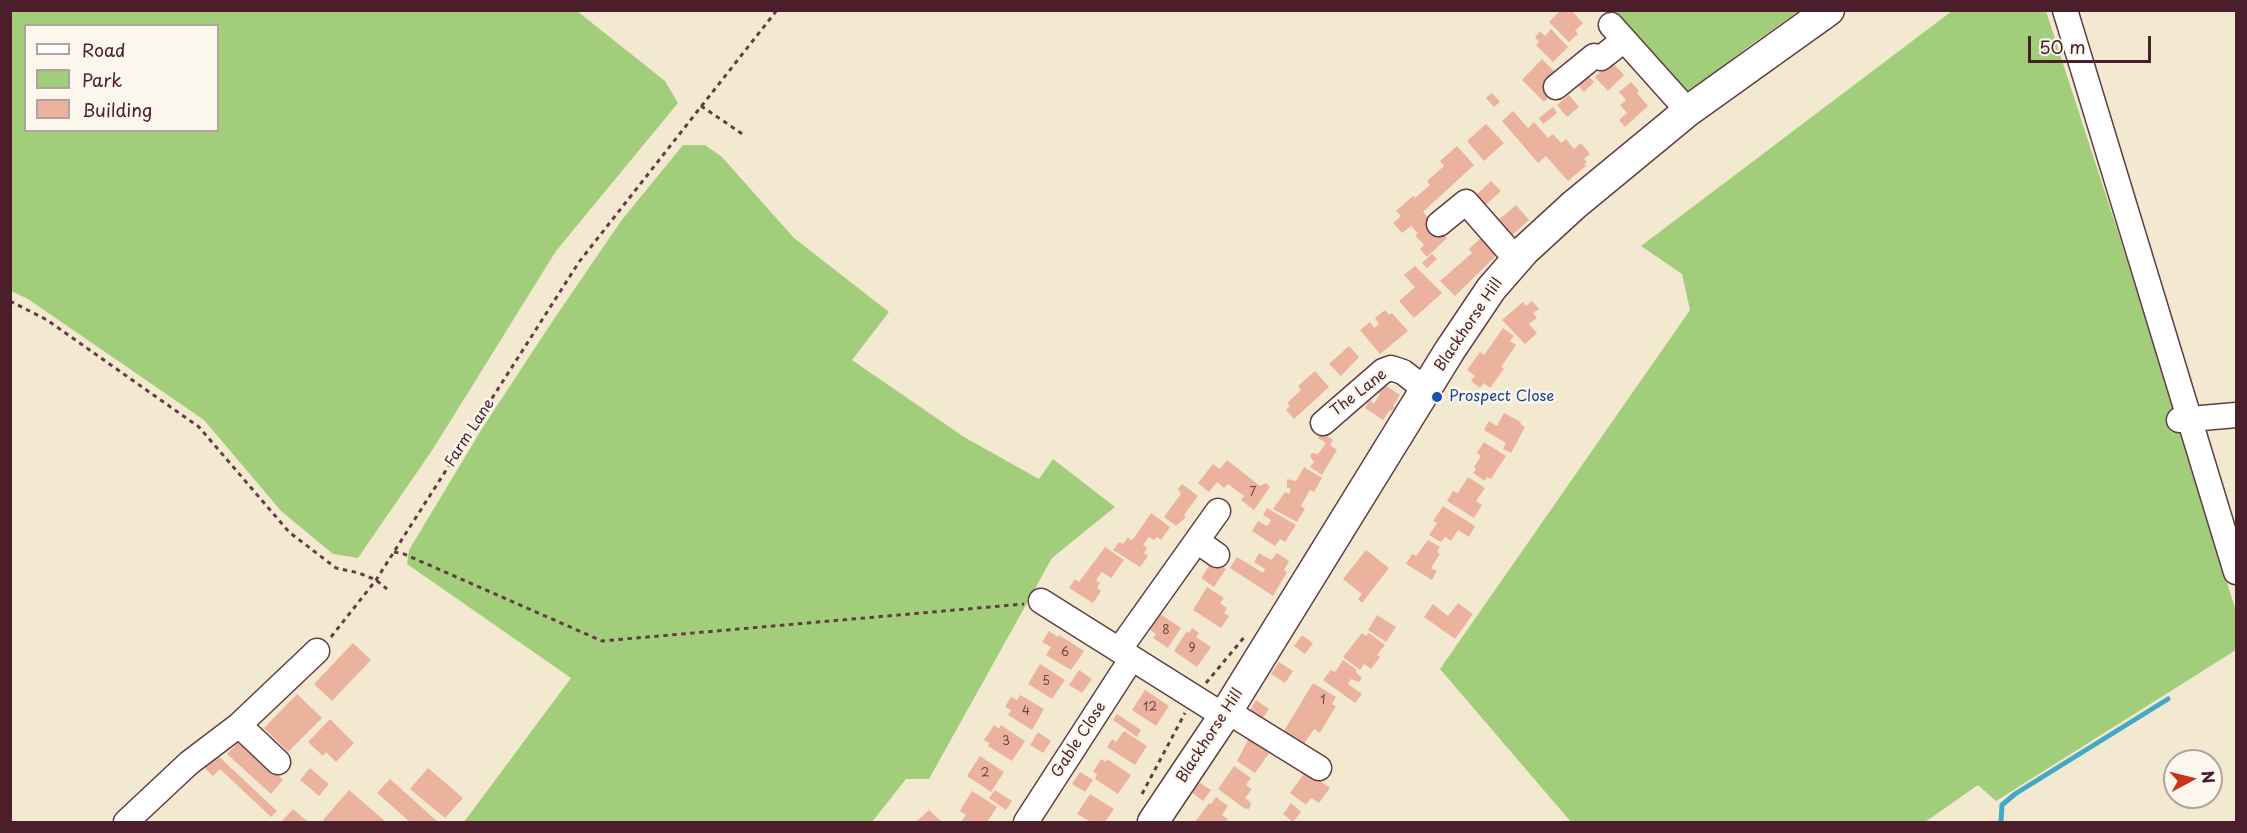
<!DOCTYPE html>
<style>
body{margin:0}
#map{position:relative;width:2247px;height:833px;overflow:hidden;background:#f3e9d0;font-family:"Playpen Sans",sans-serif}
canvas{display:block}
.frame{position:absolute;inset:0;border:12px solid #4a1f2b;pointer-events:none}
.legend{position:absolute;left:24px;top:24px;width:195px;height:108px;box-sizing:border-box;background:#fbf7ec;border:2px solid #b4a19f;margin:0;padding:8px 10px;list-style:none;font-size:18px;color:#4a1f2b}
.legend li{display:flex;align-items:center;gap:12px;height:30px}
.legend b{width:30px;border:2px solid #b4a19f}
.north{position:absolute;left:2163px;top:749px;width:60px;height:60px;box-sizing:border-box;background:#fbf7ec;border:2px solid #b4a19f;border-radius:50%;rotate:83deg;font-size:16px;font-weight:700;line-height:24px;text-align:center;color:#4a1f2b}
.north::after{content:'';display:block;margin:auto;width:21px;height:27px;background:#c8321e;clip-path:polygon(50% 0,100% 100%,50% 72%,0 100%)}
.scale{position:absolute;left:2028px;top:36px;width:123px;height:27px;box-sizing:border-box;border:3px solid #4a1f2b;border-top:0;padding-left:8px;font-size:18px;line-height:21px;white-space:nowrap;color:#4a1f2b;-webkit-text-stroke:4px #fbf7ec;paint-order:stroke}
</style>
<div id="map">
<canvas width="2247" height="833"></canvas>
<div class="frame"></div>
<ul class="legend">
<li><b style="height:8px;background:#fff"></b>Road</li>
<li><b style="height:16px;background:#a2ce7b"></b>Park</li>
<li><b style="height:16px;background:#ebb39d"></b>Building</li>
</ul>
<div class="north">N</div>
<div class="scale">50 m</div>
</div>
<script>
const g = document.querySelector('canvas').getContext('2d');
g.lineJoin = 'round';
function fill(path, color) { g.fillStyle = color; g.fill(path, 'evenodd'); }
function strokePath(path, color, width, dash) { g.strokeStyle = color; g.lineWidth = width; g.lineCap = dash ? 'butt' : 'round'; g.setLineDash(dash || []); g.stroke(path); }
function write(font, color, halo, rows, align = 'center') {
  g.font = font + ' "Playpen Sans",sans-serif'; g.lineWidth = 5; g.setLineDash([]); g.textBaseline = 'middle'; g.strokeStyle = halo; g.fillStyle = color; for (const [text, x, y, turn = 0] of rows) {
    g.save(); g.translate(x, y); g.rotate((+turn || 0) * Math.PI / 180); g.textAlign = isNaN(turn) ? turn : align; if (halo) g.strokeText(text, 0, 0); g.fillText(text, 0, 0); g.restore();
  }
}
const green = new Path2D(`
 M 10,11 L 577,11 L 665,81 L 678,103 L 556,251 L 433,449 L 358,558 L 333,554 L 281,511 L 204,420 L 28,299 L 11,291 ZM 26,26 L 218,26 L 218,130 L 26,130 Z
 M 1614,11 L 1799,11 L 1745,49 L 1685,96 Z
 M 1952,11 L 2046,11 L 2179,420 L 2187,456 L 2236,611 L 2236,650 L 1996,801 L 1978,785 L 1925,822 L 1571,822 L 1440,669 L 1690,310 L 1682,274 L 1641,246 Z
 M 683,145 L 705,145 L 722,157 L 794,238 L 889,312 L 852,360 L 964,437 L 1039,479 L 1053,459 L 1115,507 L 1052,558 L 929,779 L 906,779 L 872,822 L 464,822 L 571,678 L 407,564 L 409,550 L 483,427 L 554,319 L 621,221 Z`);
const stream = new Path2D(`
 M 2001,822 L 2002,805 L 2015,794 L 2168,699`);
const building = new Path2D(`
 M 1561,10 L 1571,10 L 1583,23 L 1575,31 L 1578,34 L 1569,42 L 1549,22 Z
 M 1551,29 L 1568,47 L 1553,62 L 1536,45 L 1539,42 L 1535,37 L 1540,31 L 1545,36 Z
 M 1542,59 L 1555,72 L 1544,83 L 1554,92 L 1544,102 L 1522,80 Z
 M 1611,61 L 1624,75 L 1608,91 L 1595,77 Z
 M 1584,71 L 1594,82 L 1584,92 L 1574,81 Z
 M 1631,82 L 1639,91 L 1637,93 L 1648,106 L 1625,127 L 1619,120 L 1627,113 L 1620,105 L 1626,100 L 1619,92 Z
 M 1492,93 L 1500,102 L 1494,107 L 1486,98 Z
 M 1569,95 L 1579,107 L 1567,117 L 1557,105 Z
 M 1553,107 L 1557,113 L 1543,124 L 1539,118 Z
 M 1513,111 L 1528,128 L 1534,122 L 1548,138 L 1553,134 L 1561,143 L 1566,139 L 1574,149 L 1581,143 L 1590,154 L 1584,159 L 1587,162 L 1584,164 L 1586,166 L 1568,181 L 1546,156 L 1538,163 L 1502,121 Z
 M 1486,124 L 1504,143 L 1484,161 L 1467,141 Z
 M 1457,146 L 1474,165 L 1423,212 L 1447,238 L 1427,257 L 1420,249 L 1424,245 L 1415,235 L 1418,233 L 1411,226 L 1402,233 L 1393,223 L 1401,216 L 1396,211 L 1413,196 L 1415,198 L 1430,185 L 1427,181 L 1444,166 L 1440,161 Z
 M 1491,181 L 1501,191 L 1481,209 L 1472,199 Z
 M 1516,205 L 1529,220 L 1510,237 L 1496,222 Z
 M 1484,235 L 1500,252 L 1455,296 L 1440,281 L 1472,253 L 1469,249 Z
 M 1432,254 L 1437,259 L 1427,268 L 1422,263 Z
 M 1415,266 L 1442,293 L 1414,318 L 1399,301 L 1415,287 L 1404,275 Z
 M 1532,301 L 1539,309 L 1533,313 L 1537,318 L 1529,324 L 1537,333 L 1525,344 L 1502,320 L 1523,302 L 1526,306 Z
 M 1385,310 L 1389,315 L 1392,313 L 1408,331 L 1380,354 L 1360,330 L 1370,322 L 1374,328 L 1379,324 L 1375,318 Z
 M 1503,328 L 1514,336 L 1510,341 L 1516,345 L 1501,367 L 1504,369 L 1490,388 L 1484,383 L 1480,388 L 1471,381 L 1475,376 L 1467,370 L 1480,352 L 1484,355 Z
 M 1349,346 L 1359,357 L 1341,376 L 1329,364 Z
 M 1315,371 L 1329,387 L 1294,419 L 1286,410 L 1290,406 L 1287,403 L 1301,390 L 1298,386 Z
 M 1380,382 L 1400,395 L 1393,406 L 1395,407 L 1392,411 L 1390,410 L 1383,420 L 1365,408 L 1370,400 L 1374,404 L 1380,394 L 1374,390 Z
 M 1504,413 L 1521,422 L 1520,424 L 1525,427 L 1511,453 L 1503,449 L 1506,443 L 1484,430 L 1489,421 L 1497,426 Z
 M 1321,432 L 1333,440 L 1330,445 L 1337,450 L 1322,475 L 1310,467 L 1314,462 L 1310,456 L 1312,453 L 1318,454 L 1326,443 L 1318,438 Z
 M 1484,442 L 1506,456 L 1491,479 L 1487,477 L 1485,481 L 1473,473 L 1476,469 L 1474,467 L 1481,456 L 1477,453 Z
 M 1227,460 L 1260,486 L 1266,483 L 1270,487 L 1254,510 L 1241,500 L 1244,496 L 1228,484 L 1224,488 L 1217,482 L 1209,492 L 1198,483 L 1213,464 L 1220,469 Z
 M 1304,467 L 1322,478 L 1314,492 L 1310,490 L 1301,506 L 1305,509 L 1297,522 L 1273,509 L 1285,492 L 1289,494 L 1291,489 L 1287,487 L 1287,479 L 1296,481 Z
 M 1468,477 L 1485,488 L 1476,501 L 1482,505 L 1474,518 L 1447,501 L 1453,491 L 1458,493 Z
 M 1182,484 L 1198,496 L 1184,515 L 1186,517 L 1176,526 L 1164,517 L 1181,494 L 1178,489 Z
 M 1443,506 L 1475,526 L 1469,537 L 1458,530 L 1451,541 L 1445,537 L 1441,542 L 1429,535 L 1437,523 L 1433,521 Z
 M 1267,508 L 1296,525 L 1285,542 L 1280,539 L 1275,546 L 1252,531 L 1258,521 L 1267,526 L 1271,520 L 1263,515 Z
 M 1151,513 L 1170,527 L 1161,540 L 1157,537 L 1154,540 L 1149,537 L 1143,545 L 1147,548 L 1144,553 L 1148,556 L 1140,567 L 1113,550 L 1119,542 L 1123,544 L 1128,537 L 1131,540 L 1134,538 Z
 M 1428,540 L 1440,547 L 1437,552 L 1440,554 L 1431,568 L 1437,571 L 1432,580 L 1406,564 L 1412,554 L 1416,556 Z
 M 1105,547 L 1124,560 L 1111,578 L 1102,572 L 1096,580 L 1100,583 L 1097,588 L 1101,591 L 1093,603 L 1069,588 L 1075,579 L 1079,582 Z
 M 1366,550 L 1389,568 L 1362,603 L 1358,599 L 1362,594 L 1343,579 Z
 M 1259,553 L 1271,560 L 1277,553 L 1289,561 L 1284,570 L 1287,572 L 1273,596 L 1230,568 L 1237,557 L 1263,573 L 1265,569 L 1254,562 Z
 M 1213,560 L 1226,569 L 1214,587 L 1201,578 Z
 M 1207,587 L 1224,598 L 1220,603 L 1227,608 L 1224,613 L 1229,616 L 1221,628 L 1193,610 Z
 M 1458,603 L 1473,614 L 1455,639 L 1424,617 L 1433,604 L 1448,616 Z
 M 1157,612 L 1181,628 L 1168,648 L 1153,638 L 1156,634 L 1147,628 Z
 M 1377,615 L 1396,627 L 1386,642 L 1368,630 Z
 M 1192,628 L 1199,633 L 1196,637 L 1211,647 L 1197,667 L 1174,651 L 1187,631 L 1189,633 Z
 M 1049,631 L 1058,637 L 1059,635 L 1084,651 L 1071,670 L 1046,655 L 1051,647 L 1042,642 Z
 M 1362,633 L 1366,636 L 1369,633 L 1385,645 L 1377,655 L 1380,657 L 1371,669 L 1364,664 L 1360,670 L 1343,657 Z
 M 1302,635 L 1313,643 L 1305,654 L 1294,646 Z
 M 353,643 L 371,660 L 332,701 L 314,684 Z
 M 1343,660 L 1357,670 L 1356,672 L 1362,678 L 1359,682 L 1351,679 L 1348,684 L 1362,694 L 1355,703 L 1323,680 L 1331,670 L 1335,672 Z
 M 1279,662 L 1293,671 L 1285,683 L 1271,674 Z
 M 1040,664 L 1065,680 L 1052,699 L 1028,684 Z
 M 1079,670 L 1092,679 L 1082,693 L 1069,685 Z
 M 1313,683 L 1336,697 L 1332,704 L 1336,706 L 1320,733 L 1314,729 L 1302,747 L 1282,734 Z
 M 1145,690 L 1169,706 L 1156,726 L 1132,710 Z
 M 297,694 L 322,718 L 288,752 L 264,728 Z
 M 1020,695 L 1044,709 L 1032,730 L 1008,715 L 1011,710 L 1005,707 L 1011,697 L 1017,700 Z
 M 1256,700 L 1269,709 L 1259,723 L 1247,715 Z
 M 1117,714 L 1141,730 L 1137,737 L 1113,720 Z
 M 330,719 L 354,743 L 336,762 L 326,752 L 323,756 L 308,742 Z
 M 994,725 L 999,729 L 1001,725 L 1025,741 L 1012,761 L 988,746 L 989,743 L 984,740 Z
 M 1124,731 L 1147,746 L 1135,765 L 1107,747 L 1112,739 L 1116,742 Z
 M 1038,732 L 1051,741 L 1043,753 L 1030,745 Z
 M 1250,736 L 1272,749 L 1255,773 L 1237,761 Z
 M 240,740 L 283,780 L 271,794 L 227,754 Z
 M 214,752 L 277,811 L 271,817 L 220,769 L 213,776 L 202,765 Z
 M 980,756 L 1004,772 L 991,792 L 967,776 Z
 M 1101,759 L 1106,762 L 1107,759 L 1131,775 L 1118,794 L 1095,779 L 1097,774 L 1093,772 Z
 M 1234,766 L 1251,778 L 1246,785 L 1252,789 L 1245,798 L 1250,802 L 1251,805 L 1249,809 L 1244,808 L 1218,789 Z
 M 310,768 L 329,784 L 319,796 L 300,780 Z
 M 428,768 L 463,798 L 445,818 L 410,789 Z
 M 1306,771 L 1330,788 L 1319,803 L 1311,798 L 1306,805 L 1290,793 Z
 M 1080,772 L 1093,780 L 1085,792 L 1072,784 Z
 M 390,779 L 438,822 L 410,822 L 377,793 Z
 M 1197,781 L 1211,790 L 1203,801 L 1190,791 Z
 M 349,790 L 386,822 L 326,822 L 323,820 Z
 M 995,790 L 1012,801 L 1006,810 L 989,798 Z
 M 972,791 L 997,807 L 987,822 L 961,822 L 966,815 L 960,811 Z
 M 1090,794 L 1114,809 L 1105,822 L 1091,822 L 1077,814 Z
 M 1216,797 L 1228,806 L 1222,815 L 1228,819 L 1225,822 L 1195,822 L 1209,803 L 1211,804 Z
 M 1291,803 L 1301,812 L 1293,822 L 1283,814 Z
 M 293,809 L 308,822 L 284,822 L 282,821 Z
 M 929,810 L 942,822 L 916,822 Z`);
const path = new Path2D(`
 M 701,106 L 744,135
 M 10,301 L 47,320 L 199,427 L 289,532 L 336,568 L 359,573 L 376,580 L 387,589
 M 394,552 L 404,554 L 602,641 L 1024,604
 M 331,637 L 376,580 L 579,262 L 777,10
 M 1206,683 L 1246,635
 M 1142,794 L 1185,713`);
const minor = new Path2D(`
 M 2065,10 L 2236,572
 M 1611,25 L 1688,111
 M 1556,87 L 1594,56 L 1601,58 L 1624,40
 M 1439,224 L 1466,202 L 1516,259
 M 2179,420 L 2236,415
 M 1323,423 L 1383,371 L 1391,368 L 1403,372 L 1426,390
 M 1197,541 L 1217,555
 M 1041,601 L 1224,716
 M 1119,650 L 1218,511
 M 1227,711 L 1319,768
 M 239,725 L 278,762
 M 126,822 L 189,763 L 239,725 L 317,651
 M 1026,822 L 1132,658`);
const major = new Path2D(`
 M 1153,822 L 1224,716 L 1450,350 L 1491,289 L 1525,250 L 1574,205 L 1688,111 L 1829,10`);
const markers = [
 [1437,397,6,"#1a4fb4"]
];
const numberNames = [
 ["7",1253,493],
 ["8",1166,631],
 ["9",1192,649],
 ["6",1065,653],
 ["5",1046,682],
 ["1",1323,701],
 ["12",1150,708],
 ["4",1026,712],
 ["3",1006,742],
 ["2",985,774]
];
const streetNames = [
 ["Blackhorse Hill",1469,325,-56],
 ["The Lane",1359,393,-38],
 ["Farm Lane",470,433,-57],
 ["Blackhorse Hill",1210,736,-57],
 ["Gable Close",1079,740,-57]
];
const transitNames = [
 ["Prospect Close",1449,397]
];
fill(green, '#a2ce7b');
strokePath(stream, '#45a9c4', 5);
fill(building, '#ebb39d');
strokePath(minor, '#633d44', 27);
strokePath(major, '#633d44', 33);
strokePath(path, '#633d44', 3, [4.5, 4.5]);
strokePath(minor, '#fff', 24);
strokePath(major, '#fff', 30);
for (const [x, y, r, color] of markers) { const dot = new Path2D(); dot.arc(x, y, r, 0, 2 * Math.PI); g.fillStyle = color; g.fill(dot); strokePath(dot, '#fbf7ec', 2); }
write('12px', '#724448', null, numberNames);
write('15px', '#4a1f2b', '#fbf7ec', streetNames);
write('15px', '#164399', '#fbf7ec', transitNames, 'left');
</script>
